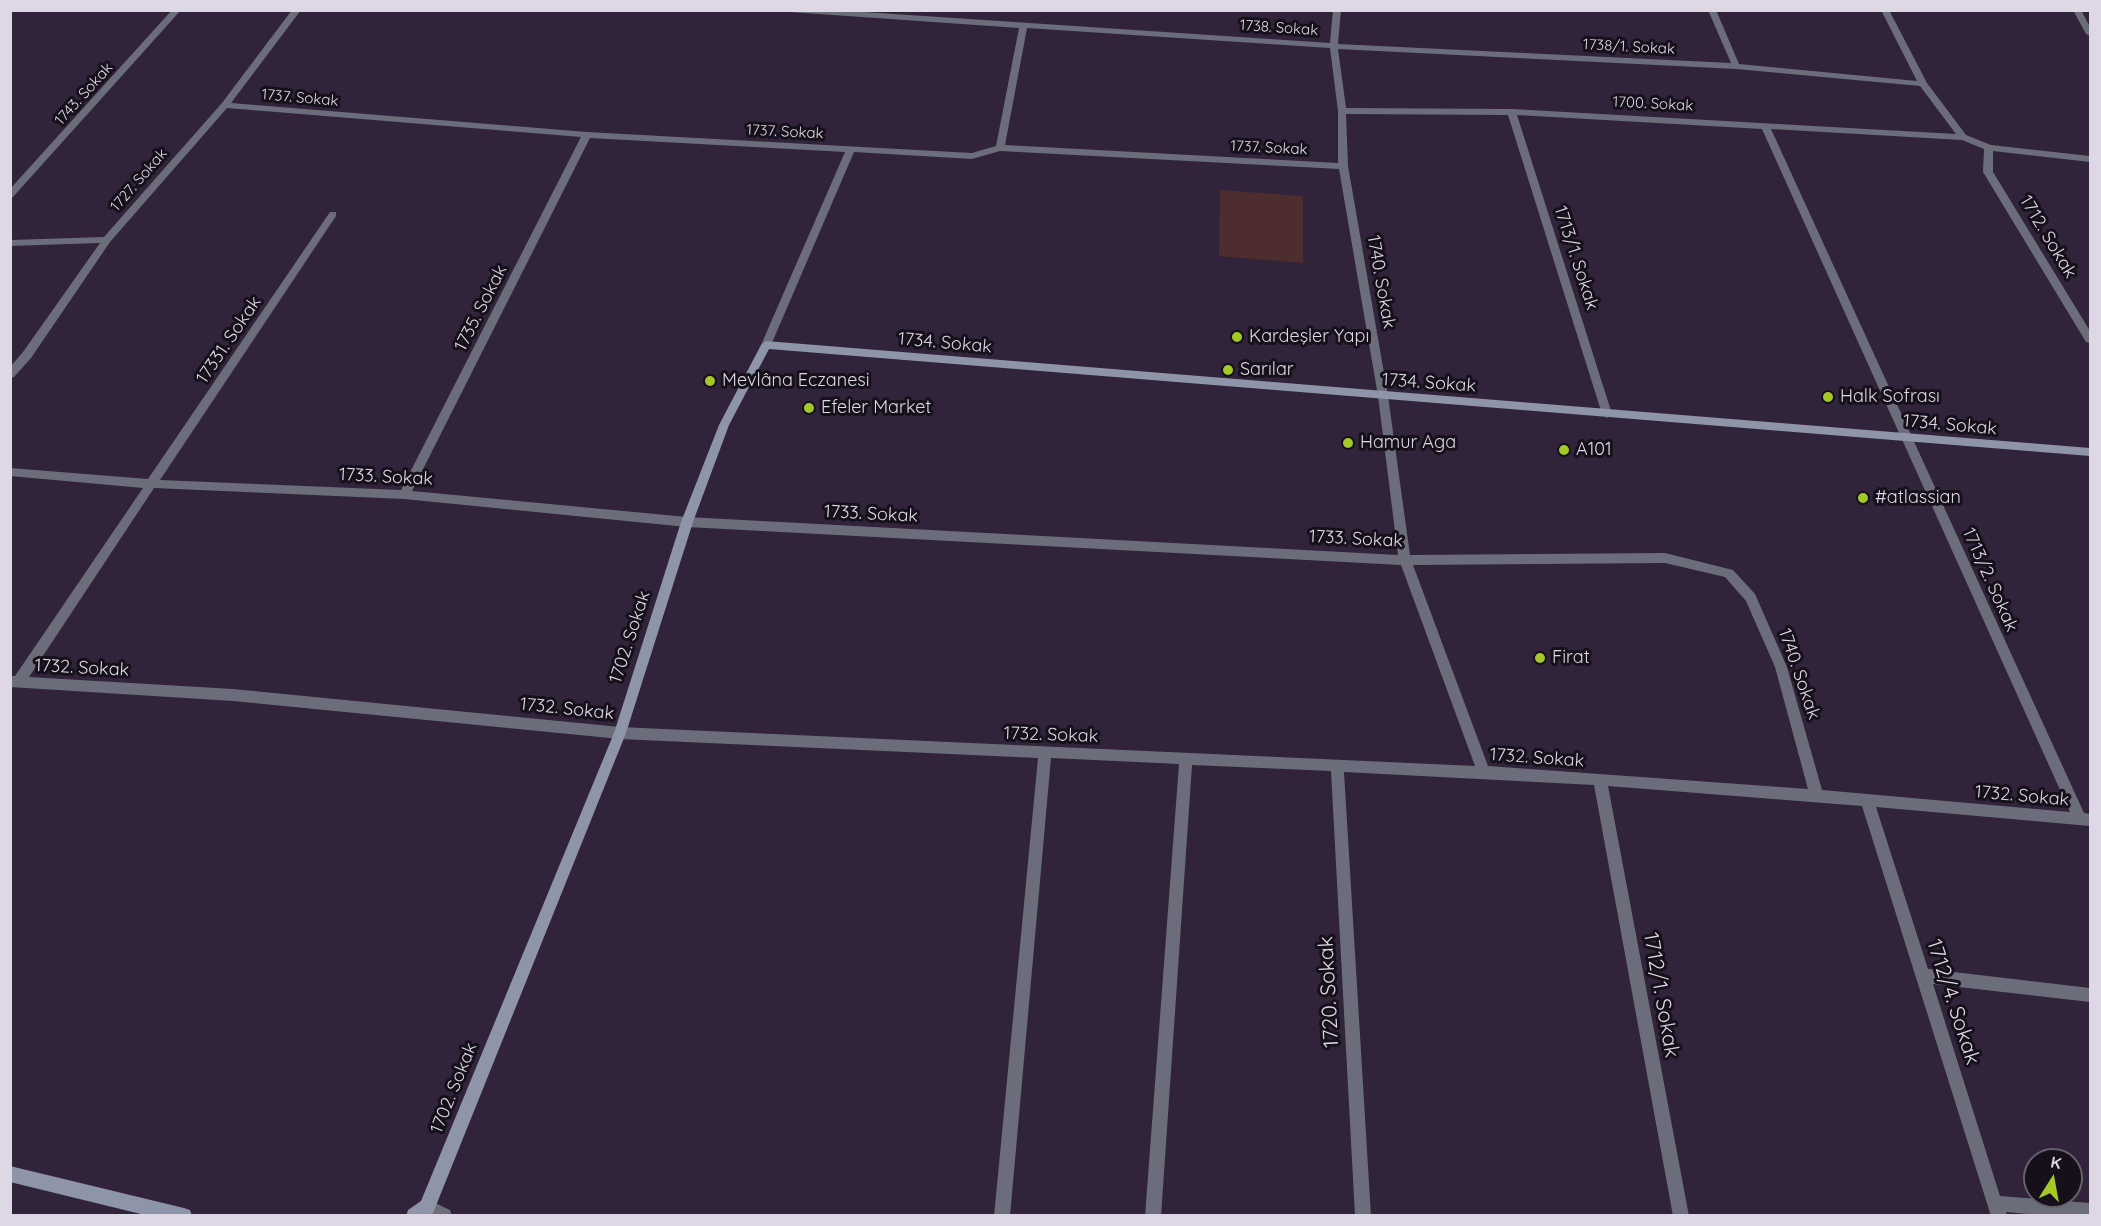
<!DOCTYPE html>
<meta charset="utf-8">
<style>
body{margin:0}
#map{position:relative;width:2101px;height:1226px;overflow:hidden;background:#30233a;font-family:Quicksand,sans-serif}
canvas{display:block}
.frame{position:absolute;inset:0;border:12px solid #ded7e6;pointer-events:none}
.north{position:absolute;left:2023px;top:1148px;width:60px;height:60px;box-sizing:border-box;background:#15101a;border:2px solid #65606c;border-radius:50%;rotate:11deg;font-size:16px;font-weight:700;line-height:24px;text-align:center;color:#ded7e6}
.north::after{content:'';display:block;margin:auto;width:21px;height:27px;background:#a3c926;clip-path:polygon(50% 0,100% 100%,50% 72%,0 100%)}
</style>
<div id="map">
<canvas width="2101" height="1226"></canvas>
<div class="frame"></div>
<div class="north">K</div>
</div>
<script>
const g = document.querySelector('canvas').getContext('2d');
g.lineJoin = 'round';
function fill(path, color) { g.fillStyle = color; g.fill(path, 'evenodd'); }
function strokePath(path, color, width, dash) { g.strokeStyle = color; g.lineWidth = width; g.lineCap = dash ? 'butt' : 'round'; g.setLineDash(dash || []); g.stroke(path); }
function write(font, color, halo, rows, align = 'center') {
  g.font = font + ' Quicksand,sans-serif'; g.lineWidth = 6; g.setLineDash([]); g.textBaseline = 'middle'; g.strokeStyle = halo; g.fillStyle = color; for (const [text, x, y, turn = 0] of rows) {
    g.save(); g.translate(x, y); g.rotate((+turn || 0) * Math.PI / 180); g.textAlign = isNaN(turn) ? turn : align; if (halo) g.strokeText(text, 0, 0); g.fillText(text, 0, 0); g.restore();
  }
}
const green = new Path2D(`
 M 1220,190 L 1303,196 L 1303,263 L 1219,256 Z`);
const street = new Path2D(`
 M 172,10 L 181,10 L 13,197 L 10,198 L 10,189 Z
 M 292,10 L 301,10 L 231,103 L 587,132 L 972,153 L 996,146 L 1019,28 L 790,12 L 786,10 L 834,10 L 1330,43 L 1333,10 L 1341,10 L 1338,44 L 1731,63 L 1708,10 L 1716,10 L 1739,64 L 1917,81 L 1881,10 L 1889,10 L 1927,83 L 1966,135 L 1991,145 L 2090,156 L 2090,162 L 1993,151 L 1993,172 L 2090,331 L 2090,343 L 2086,342 L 1983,172 L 1984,149 L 1962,140 L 1771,129 L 2084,813 L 2090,814 L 2090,826 L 1876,807 L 1928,969 L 2090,988 L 2090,1002 L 1933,984 L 2000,1196 L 2090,1203 L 2090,1216 L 2049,1216 L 2006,1212 L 2007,1216 L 1991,1216 L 1862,806 L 1608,786 L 1689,1216 L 1673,1216 L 1594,785 L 1344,772 L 1371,1216 L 1355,1216 L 1331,771 L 1192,765 L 1161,1216 L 1145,1216 L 1179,764 L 1051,758 L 1010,1216 L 994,1216 L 1038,758 L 620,739 L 233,701 L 10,687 L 10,676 L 15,676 L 143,488 L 10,476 L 10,468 L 148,479 L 330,212 L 336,212 L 336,216 L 160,480 L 401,490 L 581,137 L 227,108 L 110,242 L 31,358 L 14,377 L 10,378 L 10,367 L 23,352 L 100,243 L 10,246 L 10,240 L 104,237 L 222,103 ZM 1027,28 L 1330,48 L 1338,111 L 1338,163 L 1005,145 ZM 1338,49 L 1736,69 L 1920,86 L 1956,134 L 1512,109 L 1346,108 ZM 1346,114 L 1508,115 L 1602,414 L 1607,418 L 1612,414 L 1517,115 L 1762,129 L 2070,812 L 1822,790 L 1787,667 L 1755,594 L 1733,570 L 1665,553 L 1410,555 L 1388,396 L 1348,166 ZM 590,138 L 845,152 L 761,345 L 766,349 L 771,345 L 854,152 L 972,159 L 1000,151 L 1339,169 L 1378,396 L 1398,555 L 687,517 L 412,491 ZM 154,488 L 404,499 L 687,527 L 1401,565 L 1475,766 L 620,727 L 233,689 L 29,677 ZM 1665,563 L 1725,577 L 1746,601 L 1775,667 L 1808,789 L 1488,766 L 1413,565 Z
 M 2073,10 L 2081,10 L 2090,27 L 2090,36 L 2086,34 Z
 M 427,1199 L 450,1210 L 452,1216 C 440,1216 424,1219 419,1207 L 421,1201 Z`);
const secondary = new Path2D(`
 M 766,341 L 2090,448 L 2090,456 L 769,349 L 729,425 L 693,522 L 626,733 L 433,1213 L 428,1216 L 406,1216 L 408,1210 L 421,1201 L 614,733 L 681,522 L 719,425 L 761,345 Z
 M 10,1166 L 184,1208 L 190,1210 L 192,1216 L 149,1216 L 10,1182 Z`);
const markers = [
 [1237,337,6,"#a3c926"],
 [1228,370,6,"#a3c926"],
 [710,381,6,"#a3c926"],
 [1828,397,6,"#a3c926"],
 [809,408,6,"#a3c926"],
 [1348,443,6,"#a3c926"],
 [1564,450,6,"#a3c926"],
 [1863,498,6,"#a3c926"],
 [1540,658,6,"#a3c926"]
];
const farStreetnames = [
 ["1738. Sokak",1279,28,4],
 ["1738/1. Sokak",1629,47,3],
 ["1743. Sokak",84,94,-48],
 ["1737. Sokak",300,98,5],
 ["1700. Sokak",1653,104,3],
 ["1737. Sokak",785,132,3],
 ["1737. Sokak",1269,148,3],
 ["1727. Sokak",139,180,-49]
];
const streetNames = [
 ["1712. Sokak",2048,237,59],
 ["1713/1. Sokak",1576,258,72],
 ["1740. Sokak",1381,282,80],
 ["1735. Sokak",481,308,-63],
 ["17331. Sokak",229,340,-56],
 ["1734. Sokak",945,343,5],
 ["1734. Sokak",1429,383,4],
 ["1734. Sokak",1950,425,5],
 ["1733. Sokak",386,477,3],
 ["1733. Sokak",871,514,3],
 ["1733. Sokak",1356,539,3],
 ["1713/2. Sokak",1990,580,66],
 ["1702. Sokak",630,637,-72],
 ["1732. Sokak",82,668,3],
 ["1740. Sokak",1799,674,71],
 ["1732. Sokak",567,709,6],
 ["1732. Sokak",1051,735,2],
 ["1732. Sokak",1537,758,4],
 ["1732. Sokak",2022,796,5],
 ["1702. Sokak",454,1088,-68]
];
const poiNames = [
 ["Kardeşler Yapı",1249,337],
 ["Sarılar",1240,370],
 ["Mevlâna Eczanesi",722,381],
 ["Halk Sofrası",1840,397],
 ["Efeler Market",821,408],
 ["Hamur Aga",1360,443],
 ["A101",1576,450],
 ["#atlassian",1875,498],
 ["Firat",1552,658]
];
const nearStreetnames = [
 ["1720. Sokak",1329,992,-93],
 ["1712/1. Sokak",1661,995,80],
 ["1712/4. Sokak",1953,1002,72]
];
fill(green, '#4d2d2e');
fill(street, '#6b6e7a');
fill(secondary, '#8f95a8');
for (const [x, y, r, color] of markers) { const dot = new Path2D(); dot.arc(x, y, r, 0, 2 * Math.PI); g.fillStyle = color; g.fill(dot); strokePath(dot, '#15101a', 2); }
write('15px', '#ded7e6', '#15101a', farStreetnames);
write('18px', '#ded7e6', '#15101a', streetNames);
write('18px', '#ded7e6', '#15101a', poiNames, 'left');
write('21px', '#ded7e6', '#15101a', nearStreetnames);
</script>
